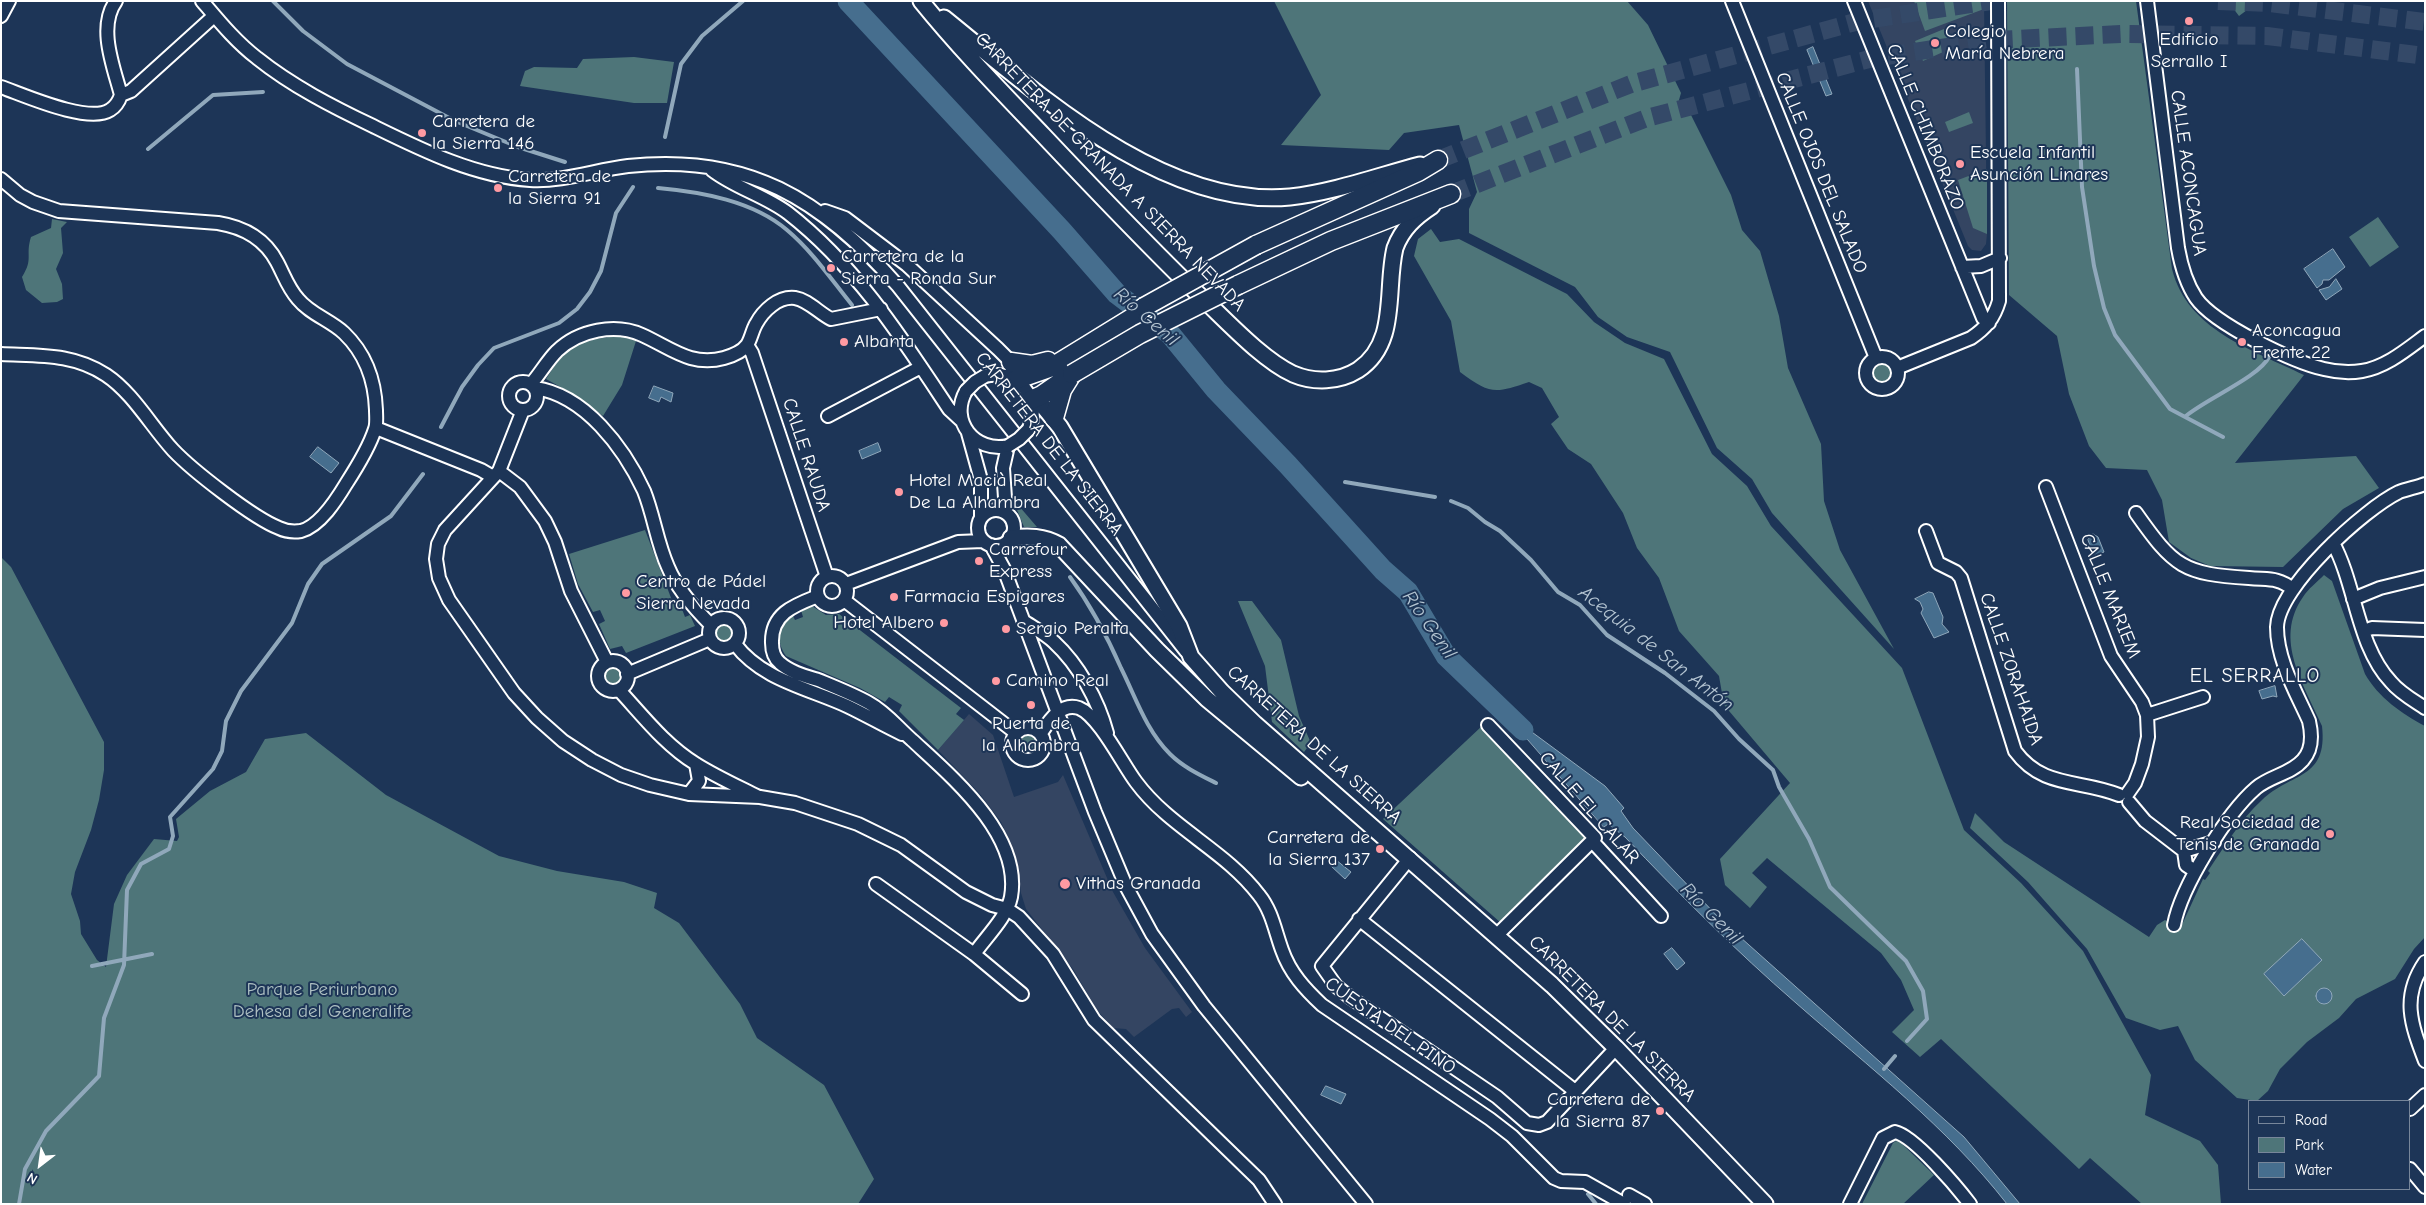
<!DOCTYPE html>
<meta charset="utf-8">
<style>
body{margin:0}
#map{position:relative;width:2426px;height:1205px;overflow:hidden;background:#1d3557;font-family:"Comic Neue",sans-serif}
canvas{display:block}
.frame{position:absolute;inset:0;border:2px solid #fff;pointer-events:none}
.legend{position:absolute;left:2248px;top:1100px;width:162px;height:90px;box-sizing:border-box;background:#1d3557;border:1px solid #77869a;margin:0;padding:6px 9px;list-style:none;font-size:15px;color:#fff}
.legend li{display:flex;align-items:center;gap:10px;height:25px}
.legend b{width:25px;border:1px solid #77869a}
.north{position:absolute;left:15px;top:1140px;width:50px;height:50px;-webkit-text-stroke:4px #1d3557;paint-order:stroke;rotate:210deg;font-size:14px;font-weight:700;line-height:20px;text-align:center;color:#fff}
.north::after{content:'';display:block;margin:auto;width:18px;height:22px;background:#fff;clip-path:polygon(50% 0,100% 100%,50% 72%,0 100%)}
</style>
<div id="map">
<canvas width="2426" height="1205"></canvas>
<div class="frame"></div>
<ul class="legend">
<li><b style="height:6px;background:#1d3557"></b>Road</li>
<li><b style="height:14px;background:#4e7579"></b>Park</li>
<li><b style="height:14px;background:#466e8e"></b>Water</li>
</ul>
<div class="north">N</div>
</div>
<script>
const g = document.querySelector('canvas').getContext('2d');
g.lineJoin = 'round';
function fill(path, color) { g.fillStyle = color; g.fill(path, 'evenodd'); }
function strokePath(path, color, width, dash) { g.strokeStyle = color; g.lineWidth = width; g.lineCap = dash ? 'butt' : 'round'; g.setLineDash(dash || []); g.stroke(path); }
function write(font, color, halo, rows, align = 'center') {
  g.font = font + ' "Comic Neue",sans-serif'; g.lineWidth = 4; g.setLineDash([]); g.textBaseline = 'middle'; g.strokeStyle = halo; g.fillStyle = color; for (const [text, x, y, turn = 0] of rows) {
    g.save(); g.translate(x, y); g.rotate((+turn || 0) * Math.PI / 180); g.textAlign = isNaN(turn) ? turn : align; if (halo) g.strokeText(text, 0, 0); g.fillText(text, 0, 0); g.restore();
  }
}
const built = new Path2D(`
 M 1868,1 L 1984,1 L 1987,234 L 1986,244 L 1981,251 L 1972,250 L 1968,246 Z
 M 969,714 L 993,735 L 1014,797 L 1058,782 L 1063,775 L 1113,892 L 1145,948 L 1192,1012 L 1186,1017 L 1179,1008 L 1172,1009 L 1134,1037 L 1126,1029 L 1113,1028 L 1097,1010 L 1073,969 L 1026,909 L 1021,893 L 1016,859 L 1009,839 L 1001,822 L 980,794 L 938,750 Z`);
const green = new Path2D(`
 M 1274,1 L 1627,1 L 1648,25 L 1681,93 L 1679,100 L 1683,110 L 1690,113 L 1731,195 L 1742,230 L 1760,251 L 1779,316 L 1788,368 L 1821,444 L 1824,501 L 1840,550 L 1894,649 L 1772,513 L 1752,479 L 1717,448 L 1670,352 L 1627,337 L 1598,317 L 1575,287 L 1469,233 L 1469,209 L 1477,192 L 1459,125 L 1404,133 L 1389,150 L 1281,145 L 1321,95 Z
 M 1914,1 L 1984,1 L 1984,9 L 1925,31 Z
 M 2007,1 L 2136,1 L 2172,269 C 2187,330 2253,350 2304,375 L 2235,463 L 2356,456 L 2379,488 L 2343,509 L 2283,567 L 2210,566 L 2191,558 L 2169,542 L 2162,500 L 2147,470 L 2106,468 L 2089,446 L 2069,394 L 2057,336 L 2009,295 Z
 M 2233,1 L 2259,1 L 2239,16 L 2230,4 Z
 M 1944,29 L 1952,48 L 1923,61 L 1915,41 Z
 M 634,57 L 674,62 L 667,103 L 634,103 L 520,86 L 525,71 L 534,67 L 577,68 L 583,59 Z
 M 1969,112 L 1973,123 L 1949,132 L 1945,122 Z
 M 1987,169 L 1987,234 L 1973,228 L 1958,180 Z
 M 2378,217 L 2399,247 L 2370,267 L 2349,237 Z
 M 52,219 L 67,222 L 61,228 L 63,253 L 56,269 L 62,284 L 63,299 L 57,302 L 42,303 L 26,290 L 22,277 C 34,258 25,256 31,237 L 51,228 Z
 M 1431,229 L 1440,242 L 1459,239 L 1567,294 L 1594,322 L 1625,343 L 1664,359 L 1712,454 L 1747,486 L 1771,526 L 1902,668 L 1964,830 L 2021,883 L 2083,951 L 2151,1075 L 2145,1115 L 2200,1141 L 2218,1165 L 2221,1204 L 2142,1204 L 2090,1158 L 2079,1169 L 1941,1039 L 1920,1057 L 1892,1032 L 1914,1010 L 1901,980 L 1881,953 L 1767,858 L 1752,873 L 1767,887 L 1750,908 L 1725,885 L 1720,859 L 1790,783 L 1724,705 L 1719,676 L 1679,631 L 1659,578 L 1637,548 L 1623,513 L 1591,464 L 1568,449 L 1551,424 L 1559,417 L 1542,388 L 1529,382 C 1494,394 1490,394 1460,372 L 1451,321 L 1414,256 L 1418,239 Z
 M 609,337 L 624,337 L 636,341 L 622,385 L 603,416 L 575,395 L 546,379 C 565,349 573,342 609,337 Z
 M1871 373a11 11 0 1 1 22 0a11 11 0 1 1-22 0Z
 M 1013,500 L 1013,499 L 1037,527 L 1024,527 Z
 M 645,530 L 673,603 L 679,601 L 685,617 L 690,615 L 695,626 L 626,653 L 622,646 L 610,649 L 599,624 L 605,621 L 600,610 L 593,612 L 578,584 L 569,554 Z
 M 1,557 L 11,567 L 104,742 L 104,770 L 99,800 L 91,830 L 75,872 L 71,894 L 80,921 L 81,934 L 97,960 L 106,967 L 114,904 L 127,875 L 154,839 L 177,841 L 179,837 L 176,819 L 210,791 L 246,772 L 265,739 L 306,733 L 386,795 L 499,856 L 557,871 L 624,882 L 657,893 L 654,908 L 679,923 L 740,1004 L 757,1038 L 824,1085 L 874,1179 L 858,1204 L 1,1204 Z
 M 2324,575 L 2332,581 L 2365,674 C 2378,697 2402,714 2425,726 L 2425,937 L 2414,949 L 2395,979 L 2356,999 L 2339,1018 L 2307,1042 L 2280,1069 L 2268,1091 L 2257,1101 L 2237,1098 L 2195,1060 L 2178,1026 L 2160,1030 L 2126,1018 L 2087,949 L 2028,882 L 1970,828 L 1975,813 L 2004,842 L 2149,937 L 2157,925 L 2165,920 L 2180,929 L 2203,879 L 2205,880 L 2210,873 L 2208,871 C 2224,847 2241,819 2262,800 C 2291,772 2328,780 2322,726 C 2304,684 2273,640 2303,597 C 2308,589 2317,582 2324,575 Z
 M 1238,601 L 1252,601 L 1281,640 L 1299,716 L 1311,743 L 1304,752 L 1272,722 L 1265,666 Z
 M 812,606 L 826,615 L 839,614 L 961,708 L 956,714 L 964,720 L 938,750 L 899,711 L 902,705 L 889,697 L 885,702 L 860,688 L 786,656 C 775,640 779,626 792,614 L 795,620 L 803,617 L 801,610 Z
 M715 633a9 9 0 1 1 18 0a9 9 0 1 1-18 0Z
 M604 676a9 9 0 1 1 18 0a9 9 0 1 1-18 0Z
 M 1482,726 L 1588,838 L 1501,923 L 1383,819 Z
 M1019 744a9 9 0 1 1 18 0a9 9 0 1 1-18 0Z
 M 1896,1141 L 1900,1142 L 1934,1175 L 1903,1204 L 1862,1204 L 1893,1143 Z`);
const water = new Path2D(`
 M 1813,47 L 1832,94 L 1826,96 L 1807,50 Z
 M 2333,249 L 2345,267 L 2329,280 L 2323,280 L 2322,284 L 2317,288 L 2304,269 Z
 M 2336,279 L 2342,289 L 2326,300 L 2319,290 L 2329,287 Z
 M 654,386 L 673,393 L 671,402 L 661,397 L 659,402 L 649,398 Z
 M 878,443 L 881,451 L 862,459 L 859,451 Z
 M 318,447 L 339,463 L 331,473 L 310,457 Z
 M 2093,534 L 2098,537 L 2104,552 L 2094,556 L 2088,540 Z
 M 1929,592 L 1933,593 L 1943,617 L 1942,624 L 1949,632 L 1934,638 L 1921,613 L 1923,609 L 1920,602 L 1915,599 Z
 M 2275,686 L 2277,697 L 2273,696 L 2262,699 L 2259,691 Z
 M 1502,710 L 1605,786 L 1624,808 L 1621,811 L 1633,828 L 1721,920 L 1964,1137 L 2020,1204 L 2007,1204 C 1947,1127 1869,1067 1796,1003 C 1736,951 1680,895 1625,837 L 1608,824 L 1604,827 Z
 M 1336,860 L 1351,872 L 1345,879 L 1331,866 Z
 M 2302,939 L 2322,960 L 2284,996 L 2264,974 Z
 M 1672,948 L 1685,963 L 1677,970 L 1664,954 Z
 M2316 996a8 8 0 1 1 16 0a8 8 0 1 1-16 0Z
 M 1326,1086 L 1346,1094 L 1341,1104 L 1321,1095 Z`);
const stream = new Path2D(`
 M 273,1 L 303,31 L 347,64 L 455,121 L 518,147 L 565,162
 M 2077,69 L 2082,187 L 2094,266 L 2104,308 L 2115,335 L 2170,409 L 2223,437
 M 665,137 L 681,64 L 702,36 L 743,1
 M 148,149 L 213,95 L 263,92
 M 658,188 C 702,192 753,201 787,230 C 812,251 831,279 852,305
 M 2186,416 C 2206,399 2259,377 2269,357
 M 441,427 L 462,387 L 478,365 L 494,348 L 559,323 L 577,309 L 590,292 L 601,271 L 616,213 L 633,187
 M 1345,482 L 1435,497
 M 1451,501 L 1468,508 L 1485,522 L 1500,531 L 1531,560 L 1558,592 L 1580,605 L 1607,635 L 1665,673 L 1714,711 L 1739,739 L 1773,770 L 1779,787 L 1809,839 L 1830,887 L 1906,961 L 1923,991 L 1927,1019 L 1907,1041
 M 1070,577 C 1091,606 1107,636 1121,668 C 1136,698 1146,730 1170,754 C 1183,767 1200,775 1216,783
 M 92,966 L 152,954
 M 1884,1069 L 1895,1056
 M 1588,1194 L 1596,1204
 M 19,1204 L 25,1169 L 46,1131 L 99,1076 L 104,1018 L 124,965 L 127,890 L 141,864 L 169,849 L 173,836 L 170,817 L 213,769 L 222,751 L 226,721 L 241,691 L 292,623 L 308,584 L 322,564 L 391,516 L 423,474`);
const river = new Path2D(`
 M 848,1 L 1062,231 L 1117,294 L 1171,335 L 1216,390 L 1288,465 L 1383,570 L 1408,592 L 1446,656 L 1523,730`);
const highwayTunnel = new Path2D(`
 M 2218,1 L 2269,3 L 2425,22
 M 1438,160 L 1631,84 L 1859,21 L 1991,1
 M 1451,194 L 1647,118 L 1873,58 L 1994,40 L 2121,34 L 2267,36 L 2425,56`);
const minor = new Path2D(`
 M 116,1 C 97,27 114,68 121,95
 M 202,1 C 219,21 236,42 257,58 C 292,86 333,107 373,126 C 422,150 474,176 530,180 C 563,182 595,170 628,166 C 748,153 821,199 898,286 L 1186,651
 M 1732,1 L 1876,358
 M 1854,1 L 1983,318 L 1989,323
 M 2147,1 L 2178,248 C 2181,265 2186,283 2196,298 C 2214,324 2293,362 2324,369 C 2336,372 2350,373 2362,371 C 2386,367 2406,350 2425,336
 M 1,16 L 9,1
 M 1,87 C 24,95 88,124 110,110 C 115,107 119,101 121,95 L 131,91 L 214,16
 M 712,170 C 735,188 764,195 788,213 C 856,266 902,338 949,409 L 962,421
 M 1,179 L 20,195 L 33,202 L 59,211 L 218,223 C 243,227 265,239 277,262 C 284,275 288,288 298,299 C 310,314 330,320 344,333 C 366,354 375,381 376,410 C 376,416 377,424 375,429 C 369,448 357,467 346,484 C 337,499 320,526 301,531 C 294,532 285,531 279,528 C 253,518 192,470 173,450 C 151,426 133,393 106,375 C 73,353 38,356 1,354
 M 825,211 L 845,218 L 907,265 L 998,349 L 1011,362 L 1012,371
 M 1962,267 L 1981,266 L 2000,258
 M 747,345 L 752,353 L 827,577
 M1866 373a16 16 0 1 1 32 0a16 16 0 1 1-32 0Z
 M 1897,368 L 1971,338 C 1986,328 1994,318 1999,301 L 1998,1
 M 985,376 C 1018,368 1044,400 1028,430
 M509 396a14 14 0 1 1 28 0a14 14 0 1 1-28 0Z
 M 531,384 C 540,374 547,361 557,351 C 579,330 615,323 642,335 C 671,348 691,367 724,358 C 731,356 742,352 747,345 C 751,339 752,331 756,324 C 763,311 778,296 795,298 C 808,300 819,313 831,319 L 881,309
 M 535,388 C 585,395 624,448 644,491 C 654,516 657,543 668,567 C 677,589 694,608 711,625
 M 966,391 C 949,421 975,453 1008,446 L 1003,468 L 1006,513
 M 523,410 L 499,471 L 445,530 L 438,544 L 436,559 L 439,578 L 449,600 L 514,693 L 537,718 L 563,741 L 592,760 L 621,775 L 650,785 L 689,794 L 760,797 L 795,803 L 858,824 L 901,845 L 966,892 L 992,905 L 1007,909 L 1019,917 L 1053,954 L 1094,1020 L 1259,1180 L 1275,1204
 M 828,416 L 921,367
 M 376,428 L 481,470 L 493,477
 M 968,433 L 981,480 L 981,518
 M 499,471 L 520,487 L 545,521 L 555,542 L 571,591 L 607,662
 M 2046,487 L 2111,656 L 2142,702 L 2147,715 L 2148,737 L 2142,764 L 2135,783 L 2128,793
 M978 528a18 18 0 1 1 36 0a18 18 0 1 1-36 0Z
 M 2136,513 C 2174,567 2183,574 2249,578 C 2269,580 2277,577 2293,589
 M 1926,531 L 1938,563 L 1956,572 L 1961,578 L 2015,751 C 2043,789 2080,779 2119,795
 M 2333,543 C 2356,585 2357,646 2391,682 C 2400,693 2413,700 2425,708
 M 991,545 L 1004,569 L 1095,812 L 1126,886 L 1152,934 L 1204,1006 L 1366,1204
 M817 591a15 15 0 1 1 30 0a15 15 0 1 1-30 0Z
 M 846,584 L 958,542 L 983,541
 M 818,596 C 795,605 771,613 772,643 C 772,650 774,658 780,663 C 790,672 805,676 818,680 C 835,687 853,694 869,703 C 887,713 897,727 912,740 C 952,777 1022,835 1011,897 C 1007,917 986,937 974,954
 M 2353,599 L 2380,588 L 2425,577
 M 844,600 L 1016,733
 M709 633a15 15 0 1 1 30 0a15 15 0 1 1-30 0Z
 M 1025,622 C 1034,628 1046,634 1054,642 C 1079,665 1098,700 1107,733
 M 2364,631 L 2372,628 L 2425,630
 M 735,644 C 762,680 808,688 847,706 C 866,715 883,725 902,734
 M598 676a15 15 0 1 1 30 0a15 15 0 1 1-30 0Z
 M 627,674 L 710,639
 M 619,690 C 643,716 665,745 696,764 C 715,776 737,786 757,796
 M 2147,715 L 2203,697
 M 1488,725 L 1595,838 L 1592,841
 M1012 744a16 16 0 1 1 32 0a16 16 0 1 1-32 0Z
 M 1041,733 C 1049,721 1061,702 1079,708 C 1099,716 1123,765 1136,782 C 1170,828 1225,850 1259,895 C 1272,911 1275,931 1282,950 C 1290,973 1305,989 1322,1005 L 1490,1119 L 1512,1136 L 1554,1178 L 1561,1181 L 1585,1182 L 1624,1204
 M 689,794 L 699,781 L 696,764
 M 2129,802 L 2145,821 L 2184,851
 M 1592,841 L 1661,916
 M 2184,851 L 2214,842
 M 2184,851 L 2186,865 L 2195,871
 M 1410,858 L 1322,966 L 1336,986 L 1351,998 L 1497,1097 L 1527,1123 L 1539,1125 L 1547,1122 L 1616,1048
 M 876,884 L 974,954 L 1022,994
 M 1359,919 L 1575,1091
 M 2174,925 C 2181,887 2227,813 2256,788 C 2270,776 2291,774 2303,760 C 2313,749 2312,734 2309,721 C 2296,692 2277,660 2277,627 C 2278,587 2364,509 2399,492 C 2407,489 2417,487 2425,484
 M 1497,935 L 1592,841
 M 2425,962 C 2401,997 2411,1024 2425,1061
 M 2410,1109 L 2425,1095
 M 2410,1169 L 2425,1187
 M 1629,1195 L 1645,1204
 M 1850,1204 L 1883,1138 L 1895,1132 C 1914,1136 1957,1187 1970,1204`);
const major = new Path2D(`
 M 921,1 C 959,48 1001,91 1043,135 C 1094,189 1145,243 1198,294 C 1225,319 1261,359 1293,374 C 1314,383 1339,382 1358,370 C 1399,343 1385,289 1395,248 C 1402,229 1415,217 1432,206
 M 944,18 C 1037,93 1163,209 1290,197 C 1334,192 1378,176 1420,165
 M 1032,403 L 1043,406 L 1060,427 L 1179,626 L 1191,657 L 1222,692 L 1255,724 L 1552,985 L 1616,1048 L 1765,1204
 M 1011,538 C 1028,536 1044,536 1059,545 L 1157,650 L 1207,699 L 1301,777`);
const highway = new Path2D(`
 M 1256,245 L 1418,172 L 1438,160
 M 1238,285 L 1331,241 L 1451,194
 M 1011,362 L 1032,365 L 1048,361
 M 1015,380 L 1052,367 L 1135,316 L 1144,307
 M 1031,400 L 1042,395 L 1068,377
 M 1054,418 L 1062,390 L 1072,374`);
const minorBridge = new Path2D(`
 M 966,391 L 975,382 L 985,376
 M 1008,446 L 1019,439 L 1028,430`);
const highwayBridge = new Path2D(`
 M 1144,307 L 1256,245
 M 1072,374 L 1140,334 L 1238,285`);
const markers = [
 [2189,21,5,"#ff9aa2"],
 [1935,43,5,"#ff9aa2"],
 [422,133,5,"#ff9aa2"],
 [1960,164,5,"#ff9aa2"],
 [498,188,5,"#ff9aa2"],
 [831,268,5,"#ff9aa2"],
 [844,342,5,"#ff9aa2"],
 [2242,342,5,"#ff9aa2"],
 [899,492,5,"#ff9aa2"],
 [979,561,5,"#ff9aa2"],
 [626,593,5,"#ff9aa2"],
 [894,597,5,"#ff9aa2"],
 [944,623,5,"#ff9aa2"],
 [1006,629,5,"#ff9aa2"],
 [996,681,5,"#ff9aa2"],
 [1031,705,5,"#ff9aa2"],
 [2330,834,5,"#ff9aa2"],
 [1380,849,5,"#ff9aa2"],
 [1065,884,6,"#ff9aa2"],
 [1660,1111,5,"#ff9aa2"]
];
const poiNames = [
 ["Colegio",1945,32],
 ["María Nebrera",1945,54],
 ["Edificio",2189,40,"center"],
 ["Serrallo I",2189,62,"center"],
 ["Carretera de",432,122],
 ["la Sierra 146",432,144],
 ["Escuela Infantil",1970,153],
 ["Asunción Linares",1970,175],
 ["Carretera de",508,177],
 ["la Sierra 91",508,199],
 ["Carretera de la",841,257],
 ["Sierra - Ronda Sur",841,279],
 ["Aconcagua",2252,331],
 ["Frente 22",2252,353],
 ["Albanta",854,342],
 ["Hotel Macià Real",909,481],
 ["De La Alhambra",909,503],
 ["Carrefour",989,550],
 ["Express",989,572],
 ["Centro de Pádel",636,582],
 ["Sierra Nevada",636,604],
 ["Farmacia Espigares",904,597],
 ["Hotel Albero",934,623,"right"],
 ["Sergio Peralta",1016,629],
 ["Camino Real",1006,681],
 ["Puerta de",1031,724,"center"],
 ["la Alhambra",1031,746,"center"],
 ["Real Sociedad de",2320,823,"right"],
 ["Tenis de Granada",2320,845,"right"],
 ["Carretera de",1370,838,"right"],
 ["la Sierra 137",1370,860,"right"],
 ["Vithas Granada",1076,884],
 ["Carretera de",1650,1100,"right"],
 ["la Sierra 87",1650,1122,"right"]
];
const streetNames = [
 ["CALLE CHIMBORAZO",1925,127,68],
 ["CARRETERA DE GRANADA A SIERRA NEVADA",1110,172,46],
 ["CALLE OJOS DEL SALADO",1821,173,68],
 ["CALLE ACONCAGUA",2188,173,82],
 ["CARRETERA DE LA SIERRA",1049,444,52],
 ["CALLE RAUDA",806,455,72],
 ["CALLE MARIEM",2110,596,68],
 ["CALLE ZORAHAIDA",2011,669,71],
 ["CARRETERA DE LA SIERRA",1314,745,42],
 ["CALLE EL CALAR",1589,808,49],
 ["CARRETERA DE LA SIERRA",1612,1019,45],
 ["CUESTA DEL PINO",1390,1026,35]
];
const parkNames = [
 ["Parque Periurbano",322,990],
 ["Dehesa del Generalife",322,1012]
];
const waterNames = [
 ["Río Genil",1146,317,41],
 ["Río Genil",1429,625,55],
 ["Acequia de San Antón",1656,649,38],
 ["Río Genil",1711,914,45]
];
const neighbourhoodNames = [
 ["EL SERRALLO",2255,676]
];
fill(built, '#344562');
fill(green, '#4e7579');
fill(water, '#466e8e');
strokePath(water, '#90a8bb', 1);
strokePath(stream, '#90a8bb', 4);
strokePath(river, '#466e8e', 21);
strokePath(highwayTunnel, '#344968', 18, [18, 9]);
strokePath(minor, '#fff', 16);
strokePath(major, '#fff', 19);
strokePath(highway, '#fff', 21);
strokePath(minor, '#1d3557', 12);
strokePath(major, '#1d3557', 15);
strokePath(highway, '#1d3557', 18);
strokePath(minorBridge, '#fff', 16, []);
strokePath(highwayBridge, '#fff', 21, []);
strokePath(minorBridge, '#1d3557', 12);
strokePath(highwayBridge, '#1d3557', 18);
for (const [x, y, r, color] of markers) { const dot = new Path2D(); dot.arc(x, y, r, 0, 2 * Math.PI); g.fillStyle = color; g.fill(dot); strokePath(dot, '#1d3557', 2); }
write('19px', '#fff', '#1d3557', poiNames, 'left');
write('19px', '#fff', '#1d3557', streetNames);
write('19px', '#afc1c3', '#1d3557', parkNames);
write('italic 20px', '#b5c5d2', '#1d3557', waterNames);
g.letterSpacing = '1px';
write('20px', '#fff', '#1d3557', neighbourhoodNames);
g.letterSpacing = '0px';
</script>
